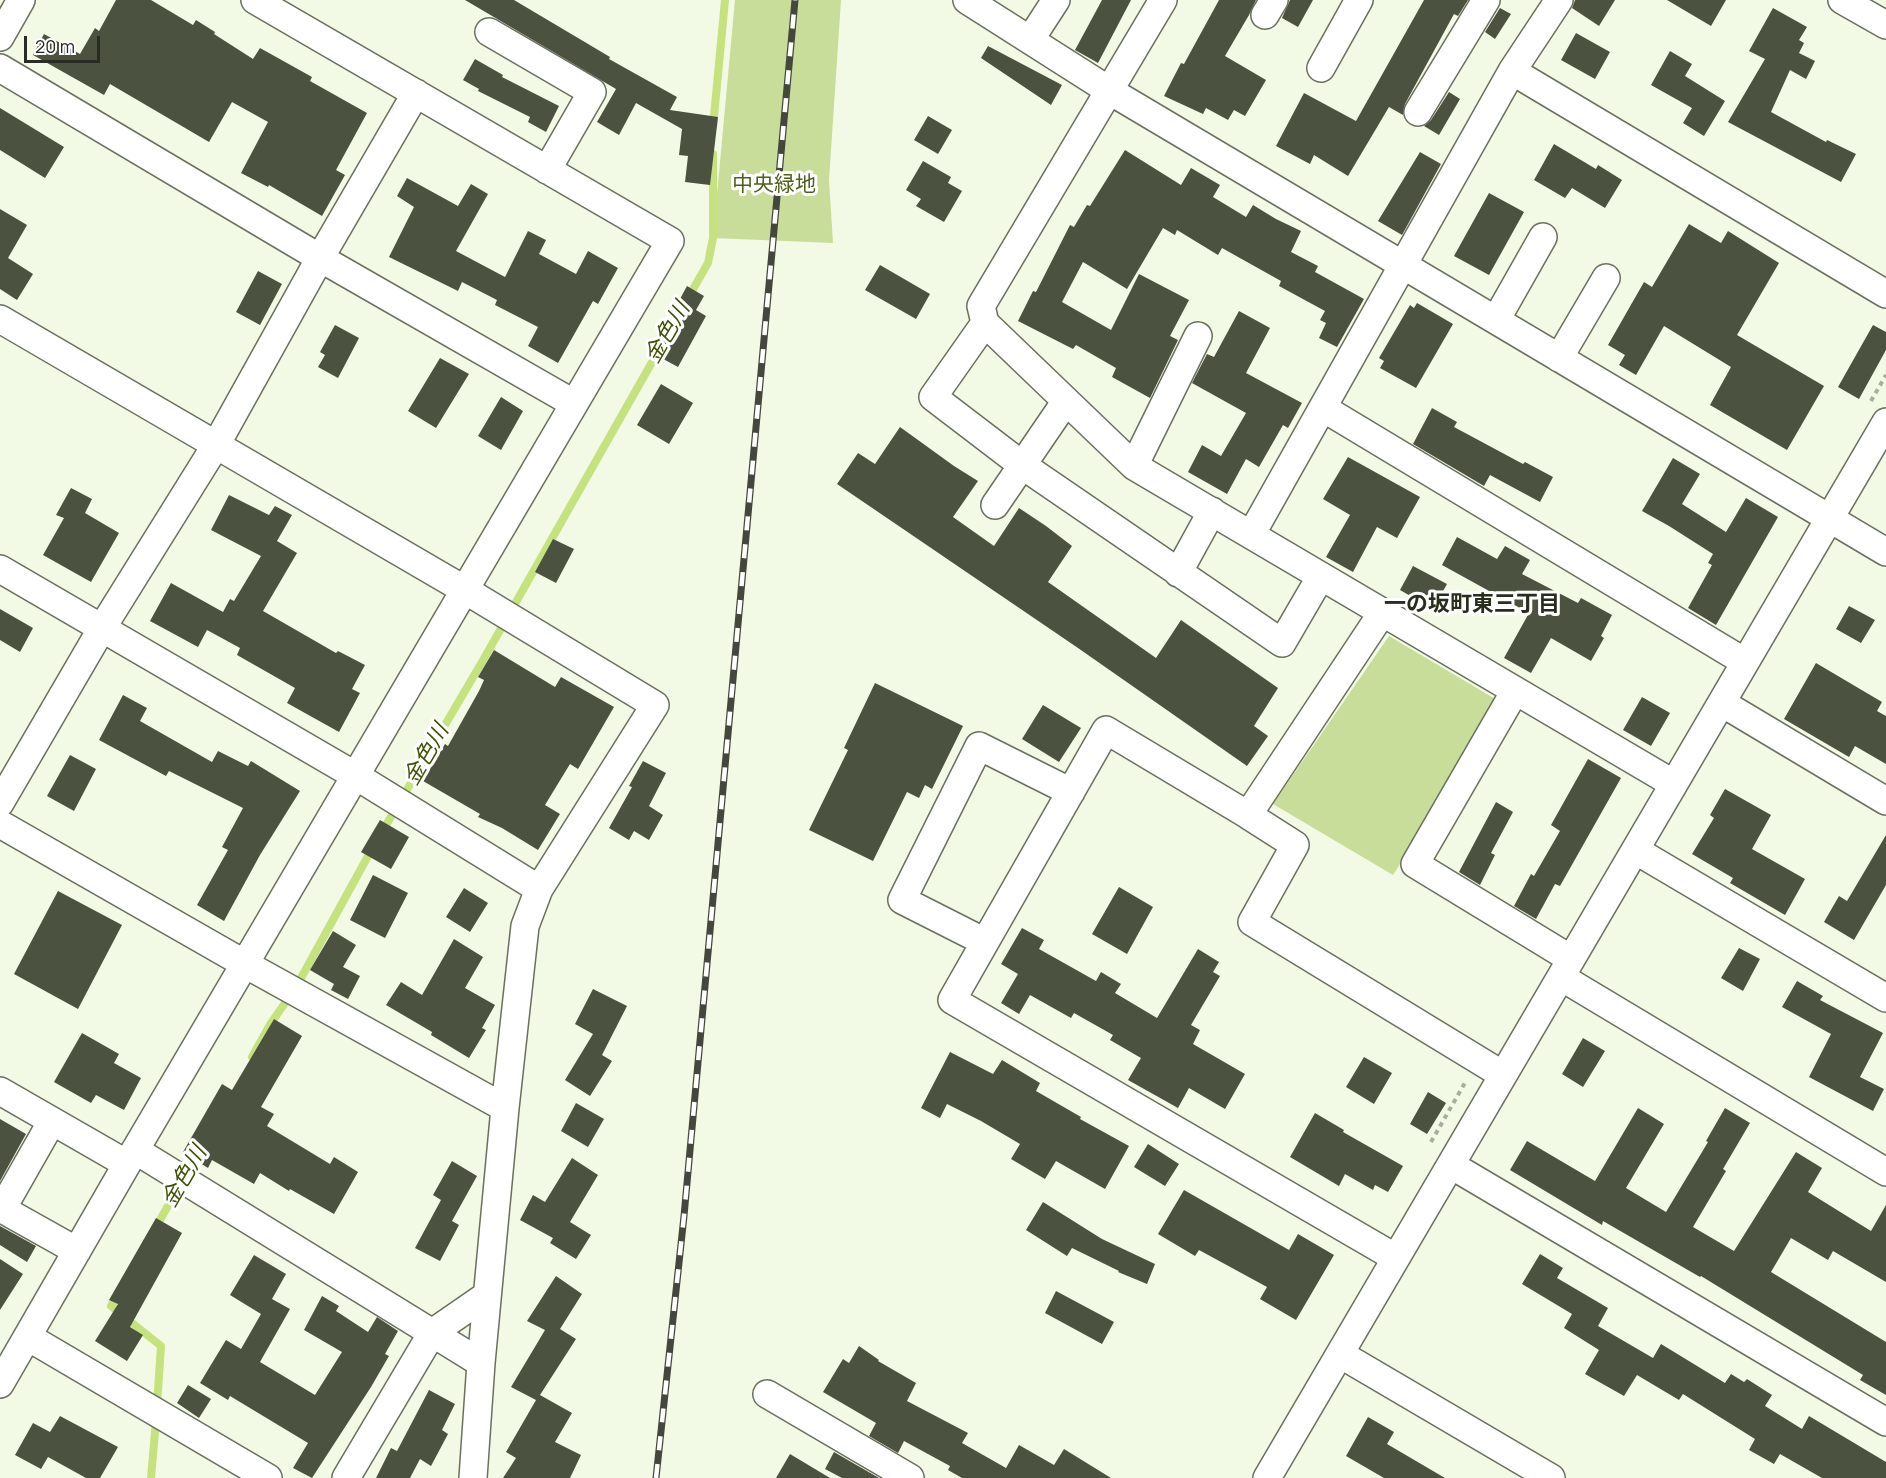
<!DOCTYPE html>
<meta charset="utf-8">
<style>
body{margin:0}
#map{position:relative;width:1886px;height:1478px;overflow:hidden;background:#f2f9e4;font-family:Manrope,sans-serif}
canvas{display:block}
.scale{position:absolute;left:24px;top:36px;width:76px;height:27px;box-sizing:border-box;border:3px solid #292c24;border-top:0;padding-left:8px;font-size:18px;line-height:21px;white-space:nowrap;color:#292c24;-webkit-text-stroke:4px #fff;paint-order:stroke}
</style>
<div id="map">
<canvas width="1886" height="1478"></canvas>
<div class="scale">20 m</div>
</div>
<script>
const g = document.querySelector('canvas').getContext('2d');
g.lineJoin = 'round';
function fill(path, color) { g.fillStyle = color; g.fill(path, 'evenodd'); }
function strokePath(path, color, width, dash) { g.strokeStyle = color; g.lineWidth = width; g.lineCap = dash ? 'butt' : 'round'; g.setLineDash(dash || []); g.stroke(path); }
function write(font, color, halo, rows, align = 'center') {
  g.font = font + ' Manrope,"Noto Sans JP",sans-serif'; g.lineWidth = 6; g.setLineDash([]); g.textBaseline = 'middle'; g.strokeStyle = halo; g.fillStyle = color; for (const [text, x, y, turn = 0] of rows) {
    g.save(); g.translate(x, y); g.rotate((+turn || 0) * Math.PI / 180); g.textAlign = isNaN(turn) ? turn : align; if (halo) g.strokeText(text, 0, 0); g.fillText(text, 0, 0); g.restore();
  }
}
const green = new Path2D(`
 M 735,0 L 841,0 L 829,180 L 833,243 L 713,238 Z
 M 1389,636 L 1502,703 L 1393,875 L 1273,804 Z`);
const stream = new Path2D(`
 M 713,127 L 725,0
 M 688,298 L 708,263 L 713,238 L 713,154
 M 382,832 L 482,662 L 660,348
 M 252,1057 L 271,1023 L 295,989 L 373,847
 M 156,1227 L 199,1151
 M 118,1295 L 111,1306 L 161,1346 L 157,1405
 M 151,1478 L 156,1420`);
const building = new Path2D(`
 M 116,0 L 151,0 L 193,25 L 196,20 L 215,32 L 214,34 L 253,59 L 260,48 L 312,77 L 310,81 L 367,113 L 336,170 L 345,175 L 322,216 L 269,185 L 268,187 L 241,173 L 268,122 L 232,102 L 209,142 L 110,84 L 104,95 L 33,55 L 44,34 L 80,54 L 95,28 L 99,31 Z
 M 465,0 L 514,0 L 610,57 L 609,59 L 677,97 L 670,110 L 718,117 L 710,185 L 685,182 L 688,156 L 679,155 L 682,129 L 636,103 L 619,135 L 597,122 L 616,89 Z
 M 1102,0 L 1131,0 L 1098,63 L 1075,50 Z
 M 1219,0 L 1256,0 L 1249,15 L 1225,56 L 1266,80 L 1245,116 L 1234,110 L 1228,120 L 1206,108 L 1203,114 L 1164,96 L 1181,63 L 1184,64 Z
 M 1290,0 L 1313,0 L 1298,27 L 1282,18 Z
 M 1424,0 L 1468,0 L 1458,16 L 1454,14 L 1405,104 L 1403,115 L 1389,107 L 1348,176 L 1314,155 L 1310,164 L 1276,146 L 1304,93 L 1356,121 Z
 M 1575,0 L 1615,0 L 1599,26 L 1572,8 Z
 M 1667,0 L 1726,0 L 1711,26 Z
 M 1500,8 L 1511,14 L 1495,39 L 1485,32 Z
 M 1773,8 L 1807,27 L 1799,40 L 1804,43 L 1799,53 L 1815,61 L 1806,79 L 1790,70 L 1771,112 L 1826,142 L 1827,140 L 1856,154 L 1841,182 L 1728,122 L 1765,59 L 1749,51 Z
 M 1576,33 L 1610,52 L 1595,79 L 1561,60 Z
 M 988,46 L 1062,85 L 1051,105 L 981,58 Z
 M 1670,51 L 1692,64 L 1685,76 L 1725,101 L 1704,136 L 1683,123 L 1692,108 L 1651,85 Z
 M 475,59 L 503,75 L 502,77 L 559,106 L 546,132 L 528,122 L 530,117 L 478,91 L 479,89 L 463,80 Z
 M 1449,92 L 1460,99 L 1439,135 L 1424,126 L 1431,120 Z
 M 0,108 L 64,147 L 45,178 L 0,150 Z
 M 928,116 L 952,130 L 938,154 L 914,140 Z
 M 1554,144 L 1596,169 L 1598,165 L 1622,180 L 1605,208 L 1572,188 L 1565,198 L 1534,180 Z
 M 1125,150 L 1181,185 L 1191,168 L 1220,185 L 1213,197 L 1246,217 L 1253,205 L 1276,219 L 1301,231 L 1291,252 L 1318,266 L 1315,272 L 1364,299 L 1337,347 L 1319,338 L 1326,323 L 1320,320 L 1325,311 L 1279,286 L 1281,281 L 1222,248 L 1218,255 L 1177,230 L 1175,235 L 1163,228 L 1127,289 L 1083,262 L 1062,302 L 1111,330 L 1139,274 L 1189,300 L 1170,336 L 1178,340 L 1150,398 L 1112,377 L 1116,368 L 1076,345 L 1073,349 L 1018,321 L 1033,291 L 1036,292 L 1070,225 L 1074,227 L 1087,205 L 1090,206 Z
 M 1420,152 L 1441,164 L 1402,235 L 1378,221 Z
 M 923,161 L 951,177 L 948,183 L 962,191 L 944,222 L 916,206 L 921,199 L 906,190 Z
 M 407,178 L 458,206 L 471,184 L 488,194 L 456,251 L 505,277 L 528,231 L 546,240 L 539,254 L 576,274 L 588,251 L 618,268 L 598,304 L 593,301 L 558,363 L 528,346 L 538,327 L 495,305 L 497,300 L 462,282 L 458,291 L 389,257 L 414,207 L 397,196 Z
 M 1489,193 L 1524,212 L 1489,275 L 1454,256 Z
 M 0,209 L 27,225 L 8,258 L 33,274 L 17,300 L 0,289 Z
 M 1689,224 L 1721,243 L 1728,231 L 1779,263 L 1737,335 L 1824,386 L 1787,450 L 1710,405 L 1731,367 L 1664,326 L 1636,375 L 1619,365 L 1625,355 L 1608,345 L 1644,282 L 1652,287 Z
 M 880,265 L 930,294 L 916,319 L 865,290 Z
 M 258,271 L 282,284 L 260,325 L 236,312 Z
 M 687,286 L 704,296 L 696,310 L 706,316 L 678,367 L 654,354 L 678,312 L 674,310 Z
 M 1417,303 L 1453,324 L 1416,388 L 1380,368 L 1384,361 L 1379,358 L 1410,305 L 1414,308 Z
 M 1239,311 L 1270,328 L 1246,373 L 1302,403 L 1288,428 L 1283,425 L 1259,467 L 1246,459 L 1227,494 L 1188,472 L 1202,445 L 1221,456 L 1246,413 L 1192,383 L 1207,354 L 1214,357 Z
 M 335,325 L 359,338 L 338,378 L 318,367 L 325,355 L 320,352 Z
 M 1873,325 L 1886,332 L 1886,350 L 1859,399 L 1838,387 Z
 M 440,358 L 469,374 L 436,428 L 408,411 Z
 M 661,384 L 693,403 L 669,444 L 637,425 Z
 M 501,397 L 523,411 L 501,450 L 478,436 Z
 M 1432,408 L 1457,422 L 1454,427 L 1523,464 L 1525,462 L 1553,477 L 1540,502 L 1490,475 L 1484,486 L 1413,444 Z
 M 900,427 L 954,466 L 978,481 L 953,517 L 994,546 L 1019,508 L 1046,526 L 1072,546 L 1048,582 L 1156,658 L 1181,620 L 1278,688 L 1254,726 L 1268,736 L 1247,766 L 1078,648 L 837,484 L 858,453 L 875,464 Z
 M 1348,457 L 1420,497 L 1397,538 L 1377,527 L 1353,572 L 1326,557 L 1350,515 L 1323,499 Z
 M 1673,458 L 1700,474 L 1682,504 L 1726,532 L 1746,498 L 1778,517 L 1716,625 L 1688,608 L 1712,565 L 1708,563 L 1713,554 L 1669,526 L 1642,511 Z
 M 71,488 L 92,499 L 85,513 L 119,533 L 91,582 L 43,555 L 64,518 L 56,515 Z
 M 229,495 L 269,515 L 275,506 L 292,515 L 277,541 L 297,553 L 263,611 L 336,653 L 338,651 L 365,665 L 352,689 L 360,693 L 339,732 L 287,703 L 295,688 L 237,655 L 240,648 L 207,630 L 198,647 L 150,621 L 171,583 L 223,612 L 230,599 L 234,601 L 261,556 L 211,530 Z
 M 1457,537 L 1497,559 L 1505,546 L 1530,560 L 1522,574 L 1578,603 L 1581,598 L 1612,615 L 1601,636 L 1604,638 L 1591,661 L 1551,638 L 1531,673 L 1504,658 L 1529,613 L 1442,565 Z
 M 553,539 L 574,549 L 556,583 L 535,572 Z
 M 1413,566 L 1447,584 L 1433,609 L 1400,590 Z
 M 1849,606 L 1875,620 L 1861,643 L 1836,629 Z
 M 0,609 L 33,628 L 20,652 L 0,640 Z
 M 494,650 L 555,687 L 561,677 L 614,707 L 578,769 L 570,764 L 545,805 L 560,814 L 538,850 L 502,828 L 478,817 L 480,814 L 423,781 L 445,744 L 448,746 L 479,691 L 484,680 L 478,677 Z
 M 1816,663 L 1882,702 L 1877,711 L 1886,716 L 1886,764 L 1855,746 L 1849,757 L 1784,719 Z
 M 875,683 L 963,726 L 932,789 L 925,785 L 919,798 L 907,792 L 873,861 L 809,830 L 848,750 L 844,748 Z
 M 123,695 L 147,708 L 140,721 L 212,762 L 218,751 L 248,766 L 251,761 L 300,791 L 260,855 L 224,921 L 197,905 L 228,850 L 222,847 L 243,808 L 169,771 L 166,776 L 99,740 Z
 M 1642,697 L 1670,713 L 1651,746 L 1623,730 Z
 M 1043,705 L 1081,728 L 1059,762 L 1022,739 Z
 M 70,755 L 96,769 L 74,811 L 47,796 Z
 M 1588,759 L 1621,778 L 1560,886 L 1555,884 L 1536,919 L 1514,906 L 1531,874 L 1534,876 L 1560,831 L 1551,825 Z
 M 643,761 L 666,773 L 649,806 L 663,815 L 649,840 L 634,831 L 629,840 L 609,828 L 632,787 L 629,786 Z
 M 1725,789 L 1771,815 L 1752,849 L 1805,879 L 1785,915 L 1730,883 L 1733,878 L 1692,854 L 1714,818 L 1710,815 Z
 M 1496,802 L 1513,812 L 1491,853 L 1495,855 L 1480,885 L 1459,872 Z
 M 380,820 L 409,837 L 391,869 L 361,852 Z
 M 1886,835 L 1886,885 L 1854,940 L 1824,922 L 1839,896 L 1847,901 Z
 M 373,875 L 408,893 L 385,938 L 350,920 Z
 M 1119,887 L 1153,907 L 1127,954 L 1092,934 Z
 M 464,888 L 488,903 L 470,932 L 446,917 Z
 M 58,891 L 122,925 L 78,1009 L 14,974 Z
 M 1022,928 L 1044,940 L 1039,949 L 1096,981 L 1101,972 L 1121,984 L 1115,993 L 1157,1018 L 1198,949 L 1219,962 L 1213,972 L 1220,976 L 1191,1025 L 1200,1030 L 1193,1044 L 1245,1074 L 1225,1109 L 1189,1088 L 1178,1108 L 1128,1080 L 1141,1058 L 1110,1040 L 1113,1035 L 1074,1013 L 1071,1018 L 1030,995 L 1019,1014 L 1001,1003 L 1018,974 L 1001,964 Z
 M 333,931 L 356,945 L 343,967 L 360,976 L 348,999 L 331,990 L 334,984 L 310,970 Z
 M 454,939 L 483,957 L 465,988 L 495,1005 L 482,1028 L 486,1030 L 469,1058 L 431,1035 L 432,1032 L 386,1005 L 401,982 L 422,995 Z
 M 1739,948 L 1760,959 L 1743,991 L 1721,978 Z
 M 1797,981 L 1823,996 L 1820,1000 L 1883,1033 L 1860,1077 L 1884,1089 L 1873,1111 L 1809,1077 L 1831,1034 L 1782,1007 Z
 M 593,989 L 627,1006 L 602,1055 L 612,1061 L 590,1096 L 565,1080 L 593,1034 L 575,1024 Z
 M 274,1019 L 302,1036 L 261,1107 L 274,1114 L 267,1126 L 330,1164 L 334,1157 L 358,1172 L 334,1214 L 290,1189 L 289,1191 L 260,1173 L 254,1184 L 212,1160 L 208,1168 L 183,1152 L 222,1084 L 232,1090 Z
 M 82,1033 L 119,1054 L 114,1063 L 141,1078 L 124,1110 L 96,1095 L 91,1103 L 54,1082 Z
 M 1583,1038 L 1605,1051 L 1583,1087 L 1562,1074 Z
 M 950,1052 L 993,1074 L 1002,1060 L 1040,1083 L 1036,1091 L 1081,1117 L 1080,1119 L 1129,1146 L 1105,1189 L 1056,1161 L 1045,1179 L 1011,1159 L 1020,1144 L 981,1121 L 947,1104 L 940,1118 L 921,1108 Z
 M 1364,1057 L 1392,1073 L 1374,1104 L 1346,1087 Z
 M 1428,1092 L 1446,1103 L 1427,1134 L 1410,1124 Z
 M 576,1103 L 604,1119 L 588,1147 L 561,1131 Z
 M 1638,1108 L 1664,1124 L 1626,1188 L 1666,1212 L 1708,1142 L 1706,1141 L 1725,1108 L 1750,1123 L 1723,1169 L 1726,1171 L 1693,1227 L 1734,1251 L 1796,1152 L 1822,1168 L 1808,1192 L 1871,1231 L 1886,1205 L 1886,1282 L 1833,1251 L 1828,1260 L 1791,1238 L 1771,1272 L 1886,1342 L 1886,1395 L 1860,1380 L 1863,1375 L 1701,1276 L 1700,1277 L 1603,1221 L 1602,1225 L 1510,1170 L 1527,1141 L 1595,1181 Z
 M 1315,1113 L 1344,1130 L 1343,1132 L 1403,1166 L 1388,1192 L 1375,1185 L 1373,1190 L 1345,1174 L 1339,1186 L 1290,1157 Z
 M 0,1119 L 26,1134 L 0,1181 Z
 M 1148,1144 L 1179,1164 L 1165,1186 L 1134,1167 Z
 M 572,1158 L 598,1175 L 570,1222 L 591,1235 L 576,1259 L 550,1243 L 553,1238 L 520,1220 L 533,1195 L 545,1202 Z
 M 452,1161 L 477,1176 L 452,1221 L 459,1225 L 440,1261 L 415,1248 L 441,1200 L 433,1195 Z
 M 1184,1190 L 1289,1250 L 1298,1234 L 1334,1255 L 1296,1320 L 1260,1299 L 1267,1287 L 1199,1250 L 1195,1256 L 1158,1234 Z
 M 1043,1202 L 1102,1239 L 1155,1264 L 1147,1284 L 1118,1272 L 1119,1271 L 1072,1248 L 1067,1256 L 1026,1230 Z
 M 156,1218 L 182,1233 L 130,1327 L 143,1335 L 127,1361 L 95,1341 L 118,1304 L 109,1300 Z
 M 0,1226 L 36,1246 L 27,1262 L 0,1245 Z
 M 1540,1254 L 1563,1268 L 1557,1278 L 1608,1308 L 1598,1326 L 1653,1358 L 1661,1344 L 1725,1383 L 1731,1374 L 1744,1382 L 1747,1379 L 1772,1395 L 1765,1406 L 1802,1429 L 1809,1416 L 1886,1462 L 1886,1478 L 1822,1478 L 1780,1454 L 1774,1464 L 1749,1450 L 1755,1439 L 1683,1394 L 1679,1400 L 1637,1375 L 1624,1396 L 1585,1374 L 1599,1350 L 1564,1328 L 1572,1314 L 1522,1284 Z
 M 254,1255 L 286,1274 L 272,1299 L 290,1309 L 260,1362 L 315,1395 L 342,1352 L 304,1330 L 322,1296 L 339,1306 L 336,1311 L 368,1332 L 377,1317 L 398,1331 L 385,1354 L 389,1356 L 371,1387 L 312,1478 L 293,1468 L 308,1443 L 230,1396 L 228,1400 L 200,1383 L 226,1340 L 241,1349 L 261,1314 L 230,1295 Z
 M 0,1259 L 23,1274 L 0,1310 Z
 M 556,1276 L 582,1294 L 560,1329 L 576,1339 L 540,1395 L 572,1413 L 555,1442 L 581,1455 L 570,1478 L 503,1478 L 516,1458 L 506,1452 L 536,1400 L 511,1387 L 545,1330 L 527,1321 Z
 M 1056,1291 L 1114,1322 L 1102,1344 L 1045,1313 Z
 M 859,1346 L 879,1360 L 878,1361 L 916,1383 L 907,1401 L 968,1433 L 962,1443 L 1006,1468 L 1019,1445 L 1054,1465 L 1064,1449 L 1111,1478 L 962,1478 L 948,1470 L 950,1466 L 904,1441 L 898,1453 L 869,1436 L 876,1423 L 823,1392 L 843,1359 L 849,1363 Z
 M 188,1385 L 211,1399 L 199,1418 L 177,1403 Z
 M 429,1390 L 455,1404 L 442,1430 L 448,1434 L 431,1466 L 420,1459 L 410,1478 L 376,1478 L 391,1448 L 397,1451 Z
 M 60,1416 L 118,1447 L 100,1478 L 86,1478 L 48,1457 L 41,1469 L 15,1455 L 33,1423 L 50,1432 Z
 M 1368,1417 L 1394,1432 L 1387,1444 L 1445,1478 L 1384,1478 L 1346,1456 Z
 M 834,1452 L 879,1478 L 842,1478 L 825,1469 Z
 M 790,1454 L 830,1478 L 776,1478 Z`);
const path = new Path2D(`
 M 1871,401 L 1886,375
 M 1431,1142 L 1466,1081`);
const minor = new Path2D(`
 M 967,0 L 1110,91 L 1886,552
 M 1163,0 L 981,306 L 985,323 L 1134,466 L 1674,784
 M 1842,0 L 1886,25
 M 1265,15 L 1274,0
 M 489,32 L 592,92 L 547,170
 M 0,37 L 21,0
 M 1030,40 L 1056,0
 M 0,68 L 320,258 L 573,403
 M 1321,68 L 1359,0
 M 1512,71 L 1886,294
 M 1418,112 L 1486,0
 M 0,319 L 465,590 L 655,705 L 539,889 L 525,926 L 505,1108 L 481,1363 L 473,1478
 M 1496,320 L 1543,237
 M 985,323 L 933,397 L 1022,465 L 1282,643 L 1321,576
 M 1559,358 L 1606,278
 M 1323,408 L 1745,662
 M 1134,466 L 1198,336
 M 995,505 L 1066,401
 M 1251,535 L 1512,71 L 1559,0
 M 0,569 L 356,776 L 539,889
 M 1178,573 L 1212,511
 M 1382,613 L 1248,815 L 1106,730 L 952,1000 L 1396,1258
 M 1515,691 L 1415,864 L 1571,959
 M 1722,703 L 1886,801
 M 0,803 L 102,628 L 216,445 L 320,258 L 416,93
 M 1248,815 L 1295,845 L 1252,922 L 1503,1075
 M 0,824 L 245,964 L 505,1108
 M 1635,850 L 1886,998
 M 985,942 L 902,900 L 979,746 L 1071,792
 M 1561,977 L 1886,1172
 M 0,1091 L 127,1164
 M 52,1121 L 2,1209 L 77,1251
 M 135,1150 L 481,1363
 M 1451,1165 L 1886,1422
 M 28,1337 L 268,1478
 M 1340,1354 L 1551,1478
 M 0,1384 L 127,1164 L 670,241 L 255,0
 M 767,1394 L 910,1478
 M 346,1478 L 432,1333 L 487,1295
 M 1267,1478 L 1886,422`);
const rail = new Path2D(`
 M 656,1478 L 684,1216 L 795,0`);
const parkNames = [
 ["中央緑地",774,185]
];
const waterNames = [
 ["金色川",668,333,-60],
 ["金色川",427,755,-60],
 ["金色川",185,1177,-60]
];
const neighbourhoodNames = [
 ["一の坂町東三丁目",1472,605]
];
fill(green, '#c8dd99');
strokePath(stream, '#c5e27f', 8);
fill(building, '#4c5240');
strokePath(minor, '#6a705e', 30);
strokePath(path, '#a8ae9d', 4, [4.5, 4.5]);
strokePath(minor, '#fff', 27);
strokePath(rail, '#43473d', 7);
strokePath(rail, '#fff', 4.5, [14]);
write('21px', '#4e601a', '#fff', parkNames);
write('italic 22px', '#415105', '#fff', waterNames);
write('bold 22px', '#282d1d', '#fff', neighbourhoodNames);
</script>
